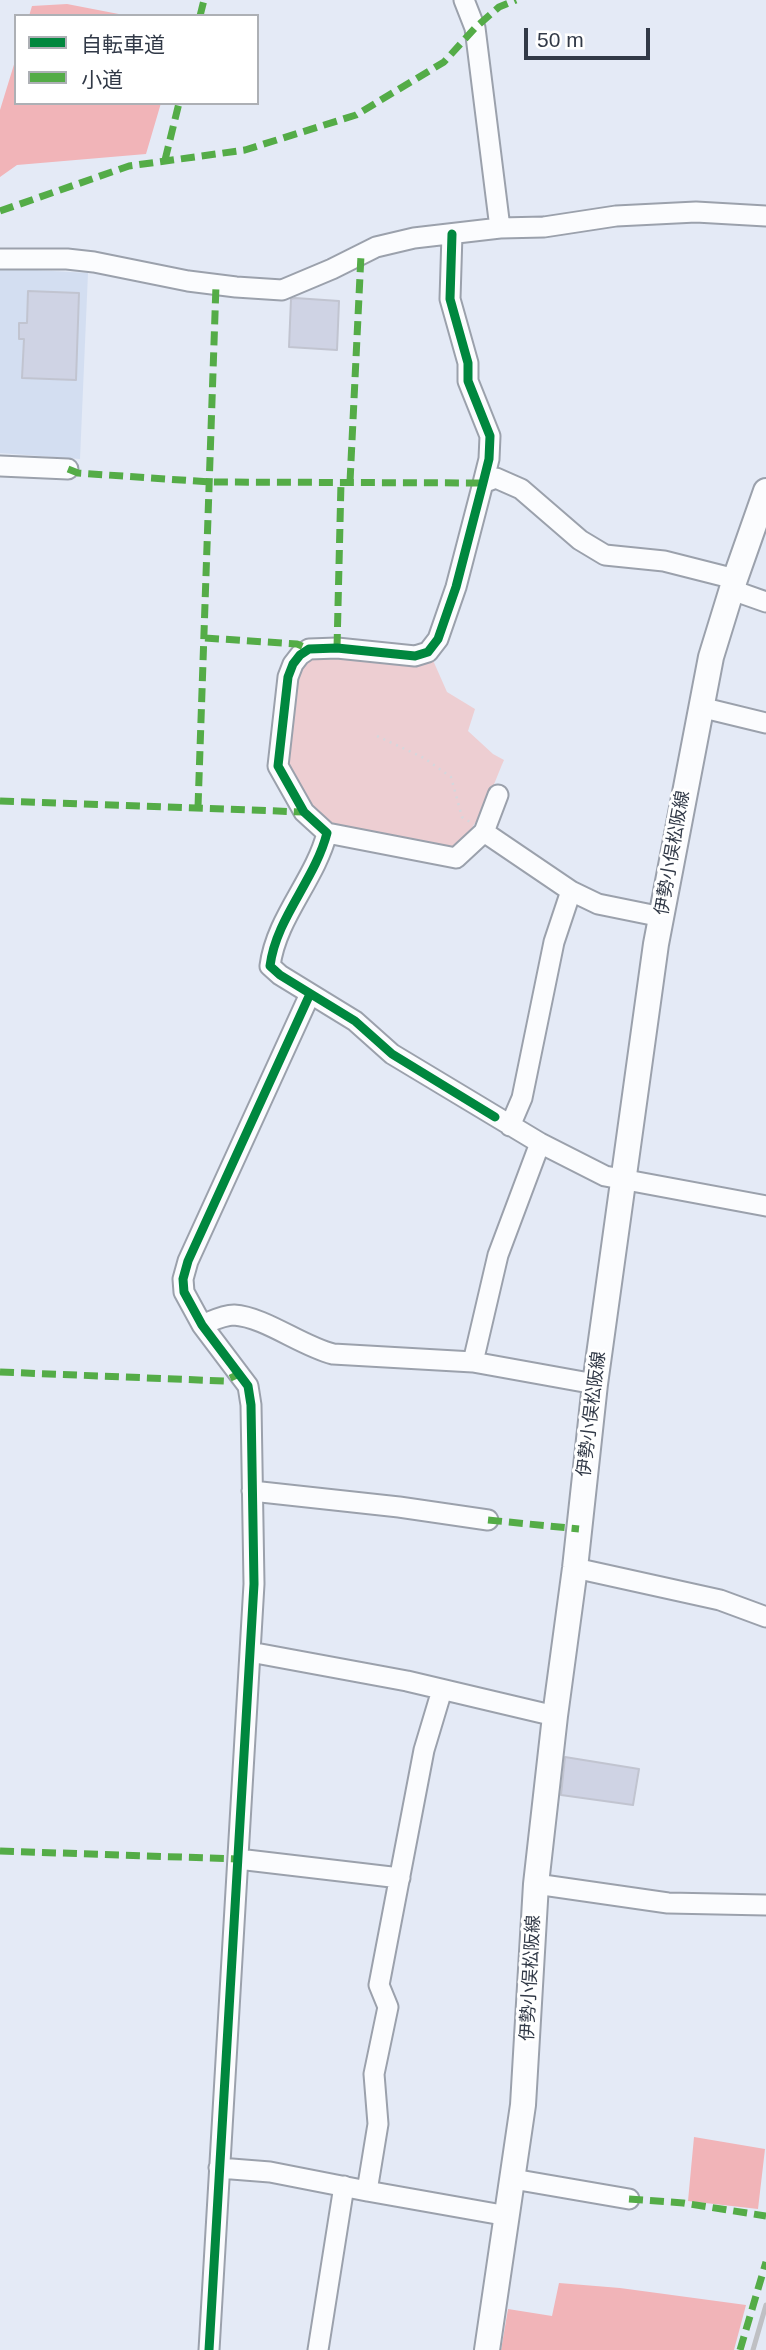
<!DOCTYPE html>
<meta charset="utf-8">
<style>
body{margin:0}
#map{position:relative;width:766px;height:2350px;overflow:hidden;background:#e4eaf6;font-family:Arial,"Noto Sans JP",sans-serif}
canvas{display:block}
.legend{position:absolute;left:14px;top:14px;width:245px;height:91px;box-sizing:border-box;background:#fff;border:2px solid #adb0b5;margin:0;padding:9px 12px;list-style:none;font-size:21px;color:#313947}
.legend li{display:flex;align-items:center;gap:14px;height:35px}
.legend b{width:35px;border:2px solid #adb0b5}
.scale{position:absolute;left:524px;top:28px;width:126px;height:32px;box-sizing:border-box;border:4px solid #313947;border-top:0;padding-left:9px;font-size:21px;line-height:24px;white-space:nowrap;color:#313947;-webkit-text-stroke:5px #fff;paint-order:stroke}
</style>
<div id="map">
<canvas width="766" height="2350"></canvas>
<ul class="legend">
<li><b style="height:9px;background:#00873e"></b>自転車道</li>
<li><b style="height:9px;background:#54ac47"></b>小道</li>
</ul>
<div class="scale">50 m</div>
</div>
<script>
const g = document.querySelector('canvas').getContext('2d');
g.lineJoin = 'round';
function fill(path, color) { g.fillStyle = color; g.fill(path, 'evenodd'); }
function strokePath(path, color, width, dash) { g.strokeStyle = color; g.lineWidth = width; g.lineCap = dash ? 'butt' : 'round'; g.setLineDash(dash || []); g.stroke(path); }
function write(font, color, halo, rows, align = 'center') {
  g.font = font + ' Arial,"Noto Sans JP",sans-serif'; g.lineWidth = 6; g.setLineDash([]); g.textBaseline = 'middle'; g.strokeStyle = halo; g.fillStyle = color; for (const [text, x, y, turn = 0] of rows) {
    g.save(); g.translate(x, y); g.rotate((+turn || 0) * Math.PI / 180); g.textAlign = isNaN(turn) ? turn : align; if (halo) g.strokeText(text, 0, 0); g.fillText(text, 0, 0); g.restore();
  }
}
const built = new Path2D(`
 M 0,268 L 88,273 L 80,459 L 0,453 Z`);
const green = new Path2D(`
 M 307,654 L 432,658 L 447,692 L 475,709 L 468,731 L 493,754 L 504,760 C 490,792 480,830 449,850 L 333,825 L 306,806 L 282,763 L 293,676 Z`);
const forest = new Path2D(`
 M 67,4 L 129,16 L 29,16 L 32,6 Z
 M 16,58 L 16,103 L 161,103 L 146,154 L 17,165 L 0,177 L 0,110 Z
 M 694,2137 L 765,2149 L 758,2209 L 688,2201 Z
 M 559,2283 L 620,2288 L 746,2305 L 734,2350 L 501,2350 L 508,2309 L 552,2316 Z`);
const building = new Path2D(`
 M 28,291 L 79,293 L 76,380 L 22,378 L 24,339 L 19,339 L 19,323 L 27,323 Z
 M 295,298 L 339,301 L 337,350 L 289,347 L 291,299 Z
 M 565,1757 L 639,1769 L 633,1805 L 561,1795 Z`);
const path = new Path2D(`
 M 377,736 L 424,758 L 451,777 L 462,817 L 470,822`);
const minor = new Path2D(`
 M 464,0 L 475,28 L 500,228
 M 452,234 L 450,299 L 468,363 L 468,381 L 490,436 L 489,459 L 483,483 L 456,587 L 438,639 L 428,652 L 415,656 L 337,648 L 309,649 L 300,655 L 293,664 L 288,677 L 278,766 L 304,812 L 327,833 C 315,880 276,918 270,966 L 280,975 L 355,1021 L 392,1054 L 540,1143 L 605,1176 L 766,1206
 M 0,259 L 67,259 L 94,262 L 188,281 L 236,287 L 282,290 L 332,269 L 376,247 L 414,238 L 500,228 L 544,227 L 616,216 L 696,212 L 766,216
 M 0,466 L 68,469
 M 483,483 L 496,478 L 521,489 L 580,540 L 605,555 L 664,561 L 735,579
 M 732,590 L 766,602
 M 700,707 L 766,723
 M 484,832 L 571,891 L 598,904 L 662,917
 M 327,833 L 456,858 L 484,832 L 498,795
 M 510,1126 L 522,1098 L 554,942 L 571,891
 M 202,1325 C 212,1321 223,1315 234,1315 C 265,1317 301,1346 333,1354 L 473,1362 L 595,1384
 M 473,1362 L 498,1255 L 540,1143
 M 252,1491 L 399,1507 L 488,1520
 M 575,1568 L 720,1600 L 766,1617
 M 250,1652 L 407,1681 L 555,1716
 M 238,1859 L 400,1878
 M 536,1884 L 668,1903 L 766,1905
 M 219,2168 L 270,2172 L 367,2191 L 378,2124 L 374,2074 L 388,2007 L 379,1985 L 424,1750 L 442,1690
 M 513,2179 L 629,2199
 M 367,2191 L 508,2216
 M 209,2350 L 254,1584 L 251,1405 L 248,1386 L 202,1325 L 184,1292 L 183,1279 L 188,1261 L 310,994
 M 318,2350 L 344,2186`);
const major = new Path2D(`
 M 487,2350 L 523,2105 L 536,1884 L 555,1716 L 575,1568 L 595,1384 L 656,944 L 711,657 L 735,579 L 766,491`);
const rail = new Path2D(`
 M 753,2350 L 766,2305`);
const quiet = new Path2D(`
 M 200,16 L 204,0
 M 165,160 L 179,103
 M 0,211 L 129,166 L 245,150 L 356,115 L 444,62 L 475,28 L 499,7 L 516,0
 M 68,469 L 78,473 L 210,482 L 483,483
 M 350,482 L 361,255
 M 205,638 L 297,644 L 309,649
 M 337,648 L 341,482
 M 0,801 L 304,812
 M 198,807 L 216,285
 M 0,1372 L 224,1381 L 239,1374
 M 488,1520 L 579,1529
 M 0,1851 L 238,1859
 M 629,2199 L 683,2203 L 766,2216
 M 740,2350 L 766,2262`);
const cycleway = new Path2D(`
 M 452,234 L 450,299 L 468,363 L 468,381 L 490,436 L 489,459 L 483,483 L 456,587 L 438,639 L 428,652 L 415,656 L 337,648 L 309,649 L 300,655 L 293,664 L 288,677 L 278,766 L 304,812 L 327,833 C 315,880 276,918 270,966 L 280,975 L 355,1021 L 392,1054 L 495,1117
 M 209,2350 L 254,1584 L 251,1405 L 248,1386 L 202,1325 L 184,1292 L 183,1279 L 188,1261 L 310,994`);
const streetNames = [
 ["伊勢小俣松阪線",673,853,-80],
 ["伊勢小俣松阪線",592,1414,-83],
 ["伊勢小俣松阪線",531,1978,-87]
];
fill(built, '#d3def1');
fill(green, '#edced2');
fill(forest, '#f1b4b8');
fill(building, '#cfd3e4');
strokePath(building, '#c1c4d0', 2);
strokePath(minor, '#9ba1ac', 23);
strokePath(major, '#9ba1ac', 28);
strokePath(path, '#d6d7dc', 2.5, [2, 5]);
strokePath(minor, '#fbfcfe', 19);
strokePath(major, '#fbfcfe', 24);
strokePath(rail, '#bfc0c4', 5);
strokePath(quiet, '#54ac47', 7, [14, 7]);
strokePath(cycleway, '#00873e', 9);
write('18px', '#313947', '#fff', streetNames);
</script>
